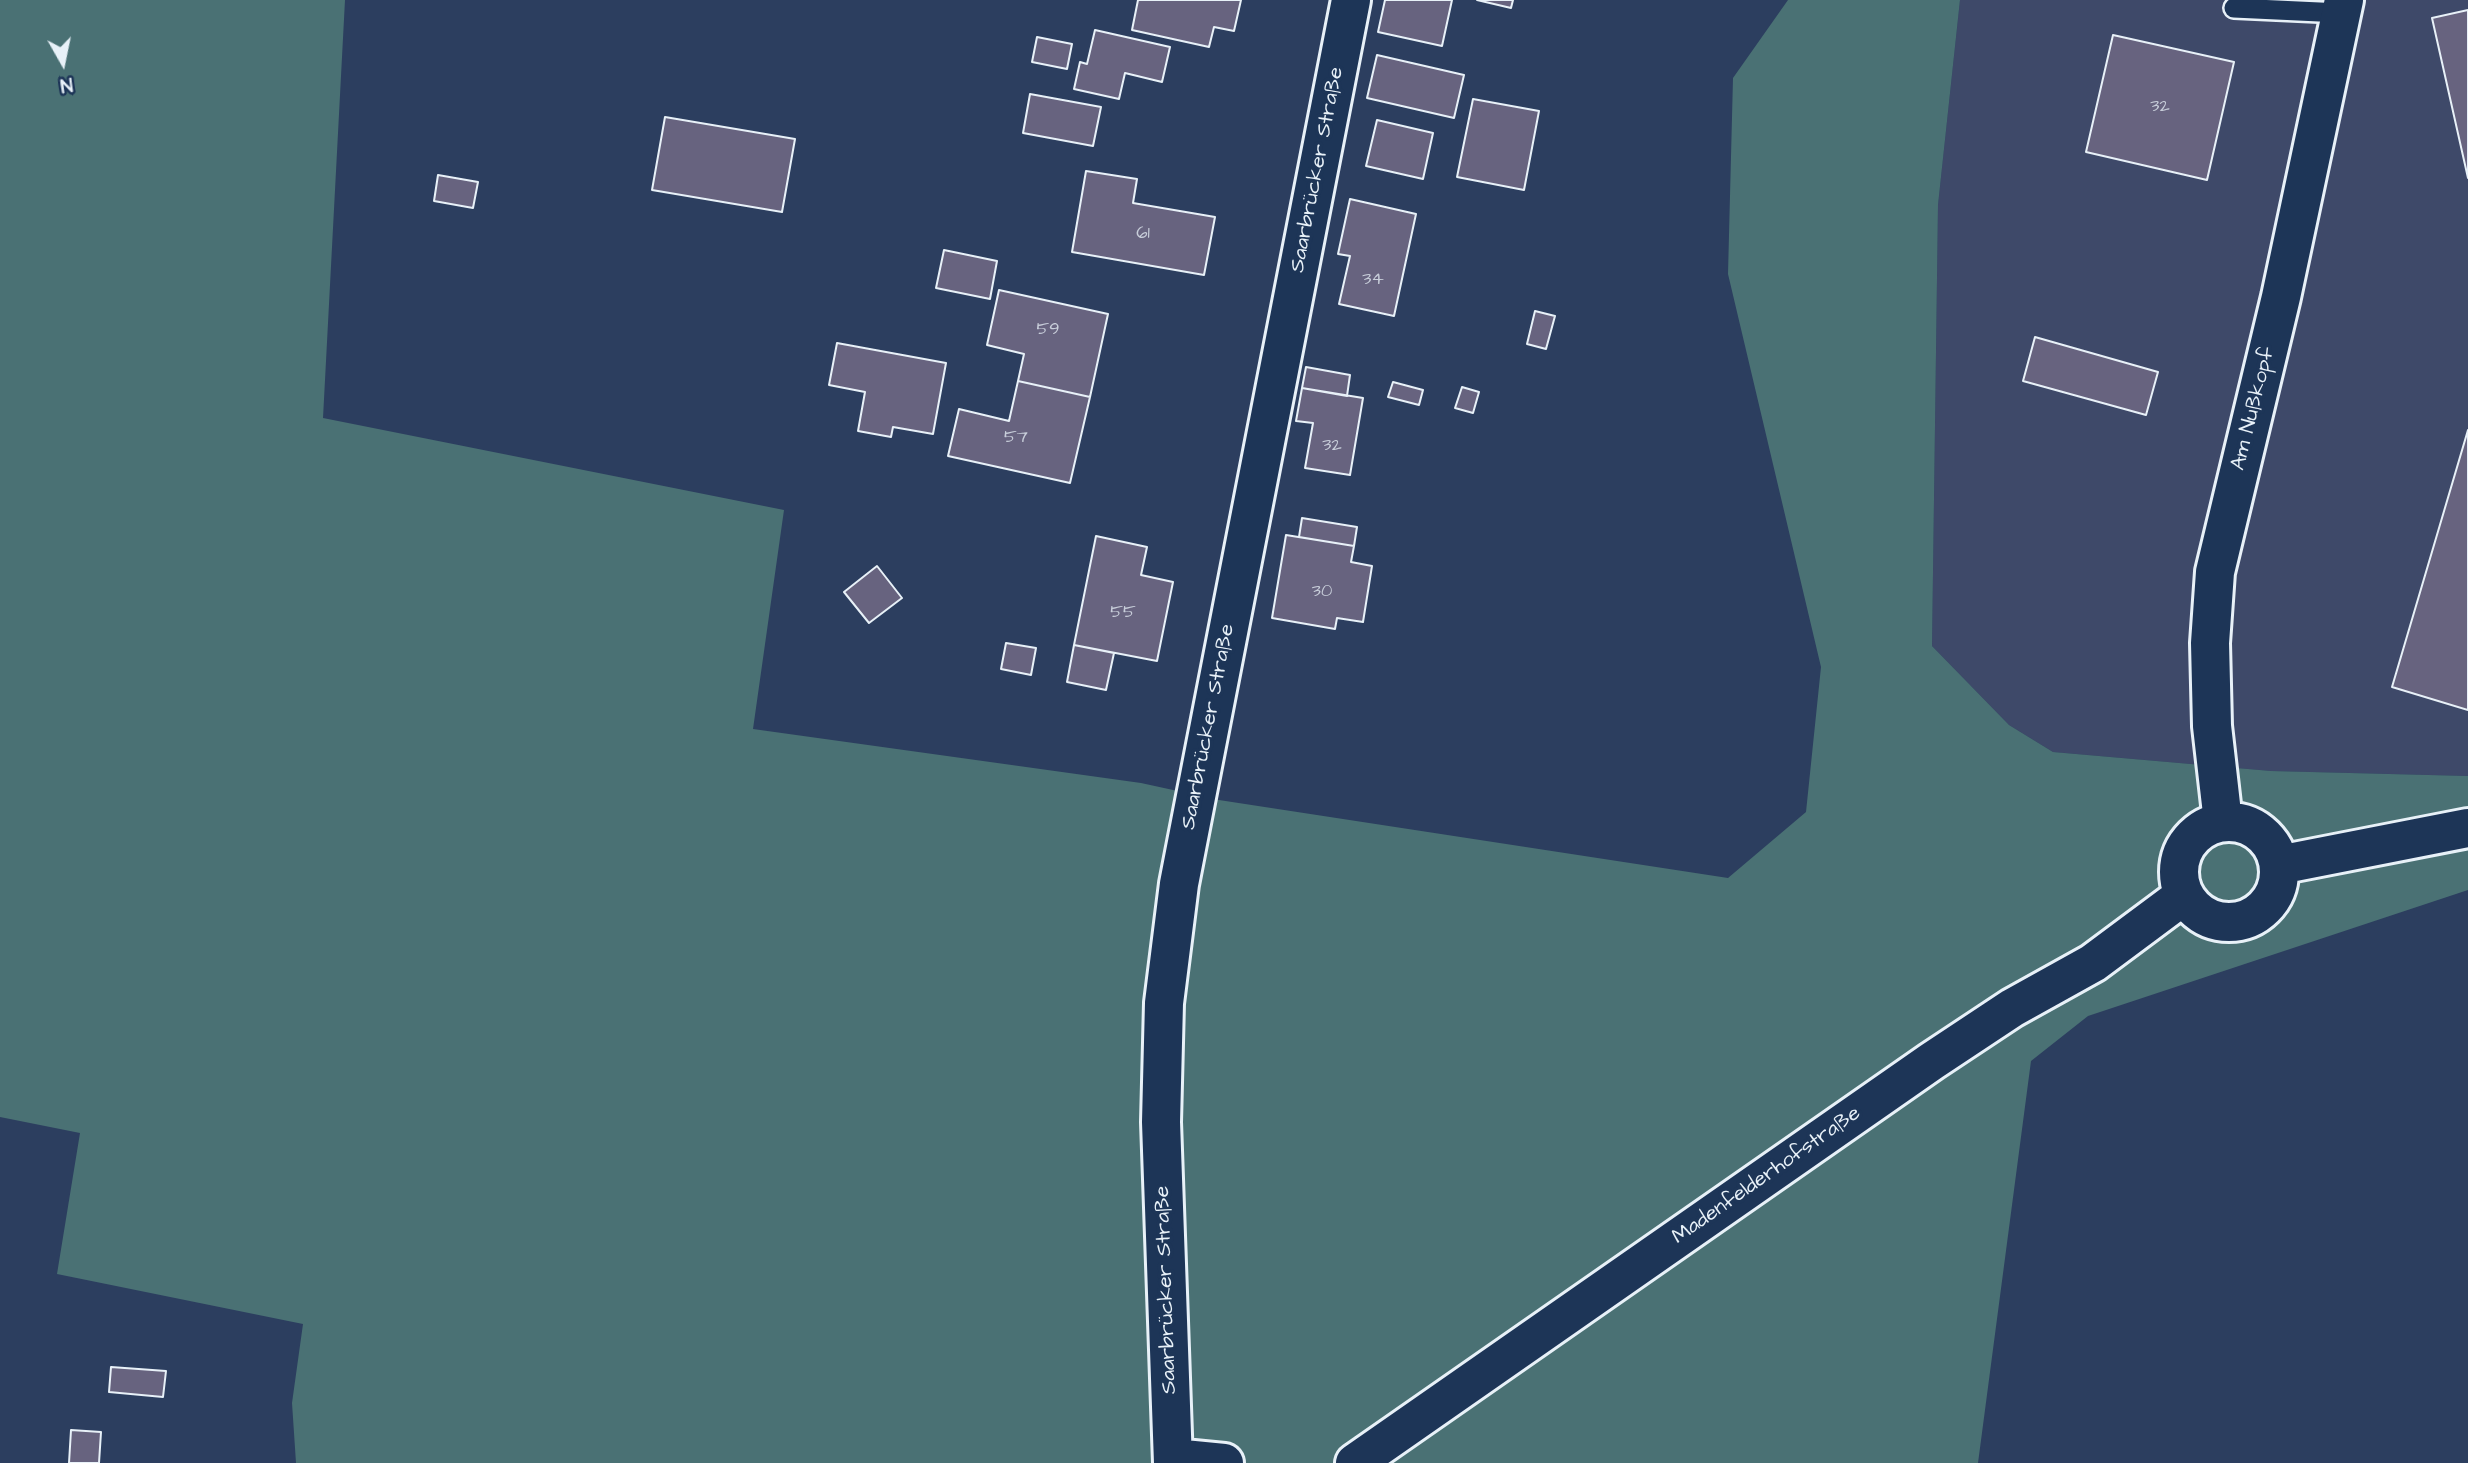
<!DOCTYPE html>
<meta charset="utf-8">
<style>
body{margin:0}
#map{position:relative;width:2468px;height:1463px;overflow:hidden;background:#2c3e5f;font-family:"Architects Daughter",sans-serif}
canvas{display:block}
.north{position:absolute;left:28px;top:28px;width:70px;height:70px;-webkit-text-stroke:5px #1d3557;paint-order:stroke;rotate:171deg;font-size:19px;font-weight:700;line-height:28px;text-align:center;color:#e8f1f8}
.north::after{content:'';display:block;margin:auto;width:24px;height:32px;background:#e8f1f8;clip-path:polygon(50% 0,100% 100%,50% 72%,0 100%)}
</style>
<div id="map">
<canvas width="2468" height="1463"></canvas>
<div class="north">N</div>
</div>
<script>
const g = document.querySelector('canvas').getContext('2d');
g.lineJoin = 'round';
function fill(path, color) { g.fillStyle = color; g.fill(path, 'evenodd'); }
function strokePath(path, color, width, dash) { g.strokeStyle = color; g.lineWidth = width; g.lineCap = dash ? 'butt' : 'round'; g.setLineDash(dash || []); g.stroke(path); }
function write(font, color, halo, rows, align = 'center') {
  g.font = font + ' "Architects Daughter",sans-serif'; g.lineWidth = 7; g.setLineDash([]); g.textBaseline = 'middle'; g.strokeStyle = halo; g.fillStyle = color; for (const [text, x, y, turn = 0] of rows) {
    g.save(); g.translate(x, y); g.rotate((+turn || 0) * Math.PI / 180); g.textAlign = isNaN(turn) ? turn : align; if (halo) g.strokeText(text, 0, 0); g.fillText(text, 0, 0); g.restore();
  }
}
const built = new Path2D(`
 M 1960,0 L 2468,0 L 2468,776 L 2271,771 L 2053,752 L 2009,725 L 1932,646 L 1938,205 Z`);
const green = new Path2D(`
 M 0,0 L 345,0 L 323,418 L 784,510 L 753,729 L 1141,783 L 1219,800 L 1728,878 L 1806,812 L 1821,667 L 1728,274 L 1733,78 L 1788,0 L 1960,0 L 1938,205 L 1932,646 L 2009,725 L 2053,752 L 2271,771 L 2468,776 L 2468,890 L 2088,1016 L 2031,1061 L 1978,1463 L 296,1463 L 292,1403 L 303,1324 L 57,1274 L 80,1133 L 0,1117 Z`);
const building = new Path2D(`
 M 1138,0 L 1241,0 L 1234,31 L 1214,27 L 1209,47 L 1132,30 Z
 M 1385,0 L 1452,0 L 1442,46 L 1378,32 Z
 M 1477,0 L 1513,0 L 1511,8 Z
 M 2468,10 L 2468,178 L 2432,18 Z
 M 1095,30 L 1170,47 L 1162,82 L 1125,73 L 1119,99 L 1074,89 L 1080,62 L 1087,64 Z
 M 2113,35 L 2234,62 L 2207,180 L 2086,152 Z
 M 1037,37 L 1072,44 L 1067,69 L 1032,62 Z
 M 1377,55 L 1464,75 L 1454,118 L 1367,98 Z
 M 1030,94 L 1101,107 L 1093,146 L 1023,133 Z
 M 1473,99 L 1539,111 L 1524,190 L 1457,177 Z
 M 665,117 L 795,139 L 782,212 L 652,190 Z
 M 1377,120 L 1433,133 L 1423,179 L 1366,166 Z
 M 1086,171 L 1137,179 L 1133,203 L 1215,217 L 1204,275 L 1072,252 Z
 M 438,175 L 478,182 L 473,208 L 434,201 Z
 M 1350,199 L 1416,214 L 1394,316 L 1339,304 L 1350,256 L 1338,254 Z
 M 944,250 L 997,261 L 990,299 L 936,288 Z
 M 999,290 L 1108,314 L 1090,397 L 1018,381 L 1024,354 L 987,345 Z
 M 1535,311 L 1555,316 L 1546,349 L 1527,344 Z
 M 2035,337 L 2158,372 L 2146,415 L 2023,381 Z
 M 837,343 L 946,363 L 933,434 L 893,427 L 891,437 L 858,431 L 865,392 L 829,385 Z
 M 1306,367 L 1350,375 L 1347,396 L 1302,388 Z
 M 1018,381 L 1090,397 L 1070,483 L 948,456 L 959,409 L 1009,421 Z
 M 1393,382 L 1423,390 L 1419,405 L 1388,397 Z
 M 1462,387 L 1479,392 L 1473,413 L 1455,408 Z
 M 1302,388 L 1363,398 L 1350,475 L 1305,468 L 1313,423 L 1296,421 Z
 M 2468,430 L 2468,710 L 2392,687 Z
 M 1302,518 L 1357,527 L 1354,546 L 1299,537 Z
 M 1286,535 L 1354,546 L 1351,562 L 1372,566 L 1363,622 L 1337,618 L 1335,629 L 1272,618 Z
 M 1096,536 L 1147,547 L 1141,575 L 1173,582 L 1157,661 L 1074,645 Z
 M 877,566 L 902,598 L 869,623 L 844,592 Z
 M 1006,643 L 1036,648 L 1031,675 L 1001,669 Z
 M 1074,645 L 1114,653 L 1106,690 L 1067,682 Z
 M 111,1367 L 166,1371 L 163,1397 L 109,1392 Z
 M 71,1430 L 101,1432 L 99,1463 L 69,1463 Z`);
const service = new Path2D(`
 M 2234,8 L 2341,13`);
const minor = new Path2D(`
 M2179 872a50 50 0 1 1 100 0a50 50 0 1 1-100 0Z
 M 2223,822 L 2212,726 L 2210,643 L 2215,572 L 2281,297 L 2344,0
 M 2279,865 L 2468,828
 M 1173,1458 L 1224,1463
 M 1173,1463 L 1161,1122 L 1164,1003 L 1179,884 L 1351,0
 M 1355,1463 L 1932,1061 L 2012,1008 L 2093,963 L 2183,896`);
const numberNames = [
 ["32",2160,107],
 ["61",1143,234],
 ["34",1373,280],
 ["59",1048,330],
 ["57",1016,438],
 ["32",1332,446],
 ["30",1322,592],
 ["55",1123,613]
];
const streetNames = [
 ["Saarbrücker Straße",1318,170,-79],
 ["Am Nußkopf",2254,409,-76],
 ["Saarbrücker Straße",1209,727,-79],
 ["Madenfelderhofstraße",1767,1176,-35],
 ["Saarbrücker Straße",1167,1290,-92]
];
fill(built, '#3e4969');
fill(green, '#4a7174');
fill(building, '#67637f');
strokePath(building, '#e8f1f8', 2);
strokePath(service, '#e8f1f8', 24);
strokePath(minor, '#e8f1f8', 44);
strokePath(service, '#1d3557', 19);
strokePath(minor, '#1d3557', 38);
write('18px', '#c8ceda', null, numberNames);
write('21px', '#e8f1f8', '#1d3557', streetNames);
</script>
